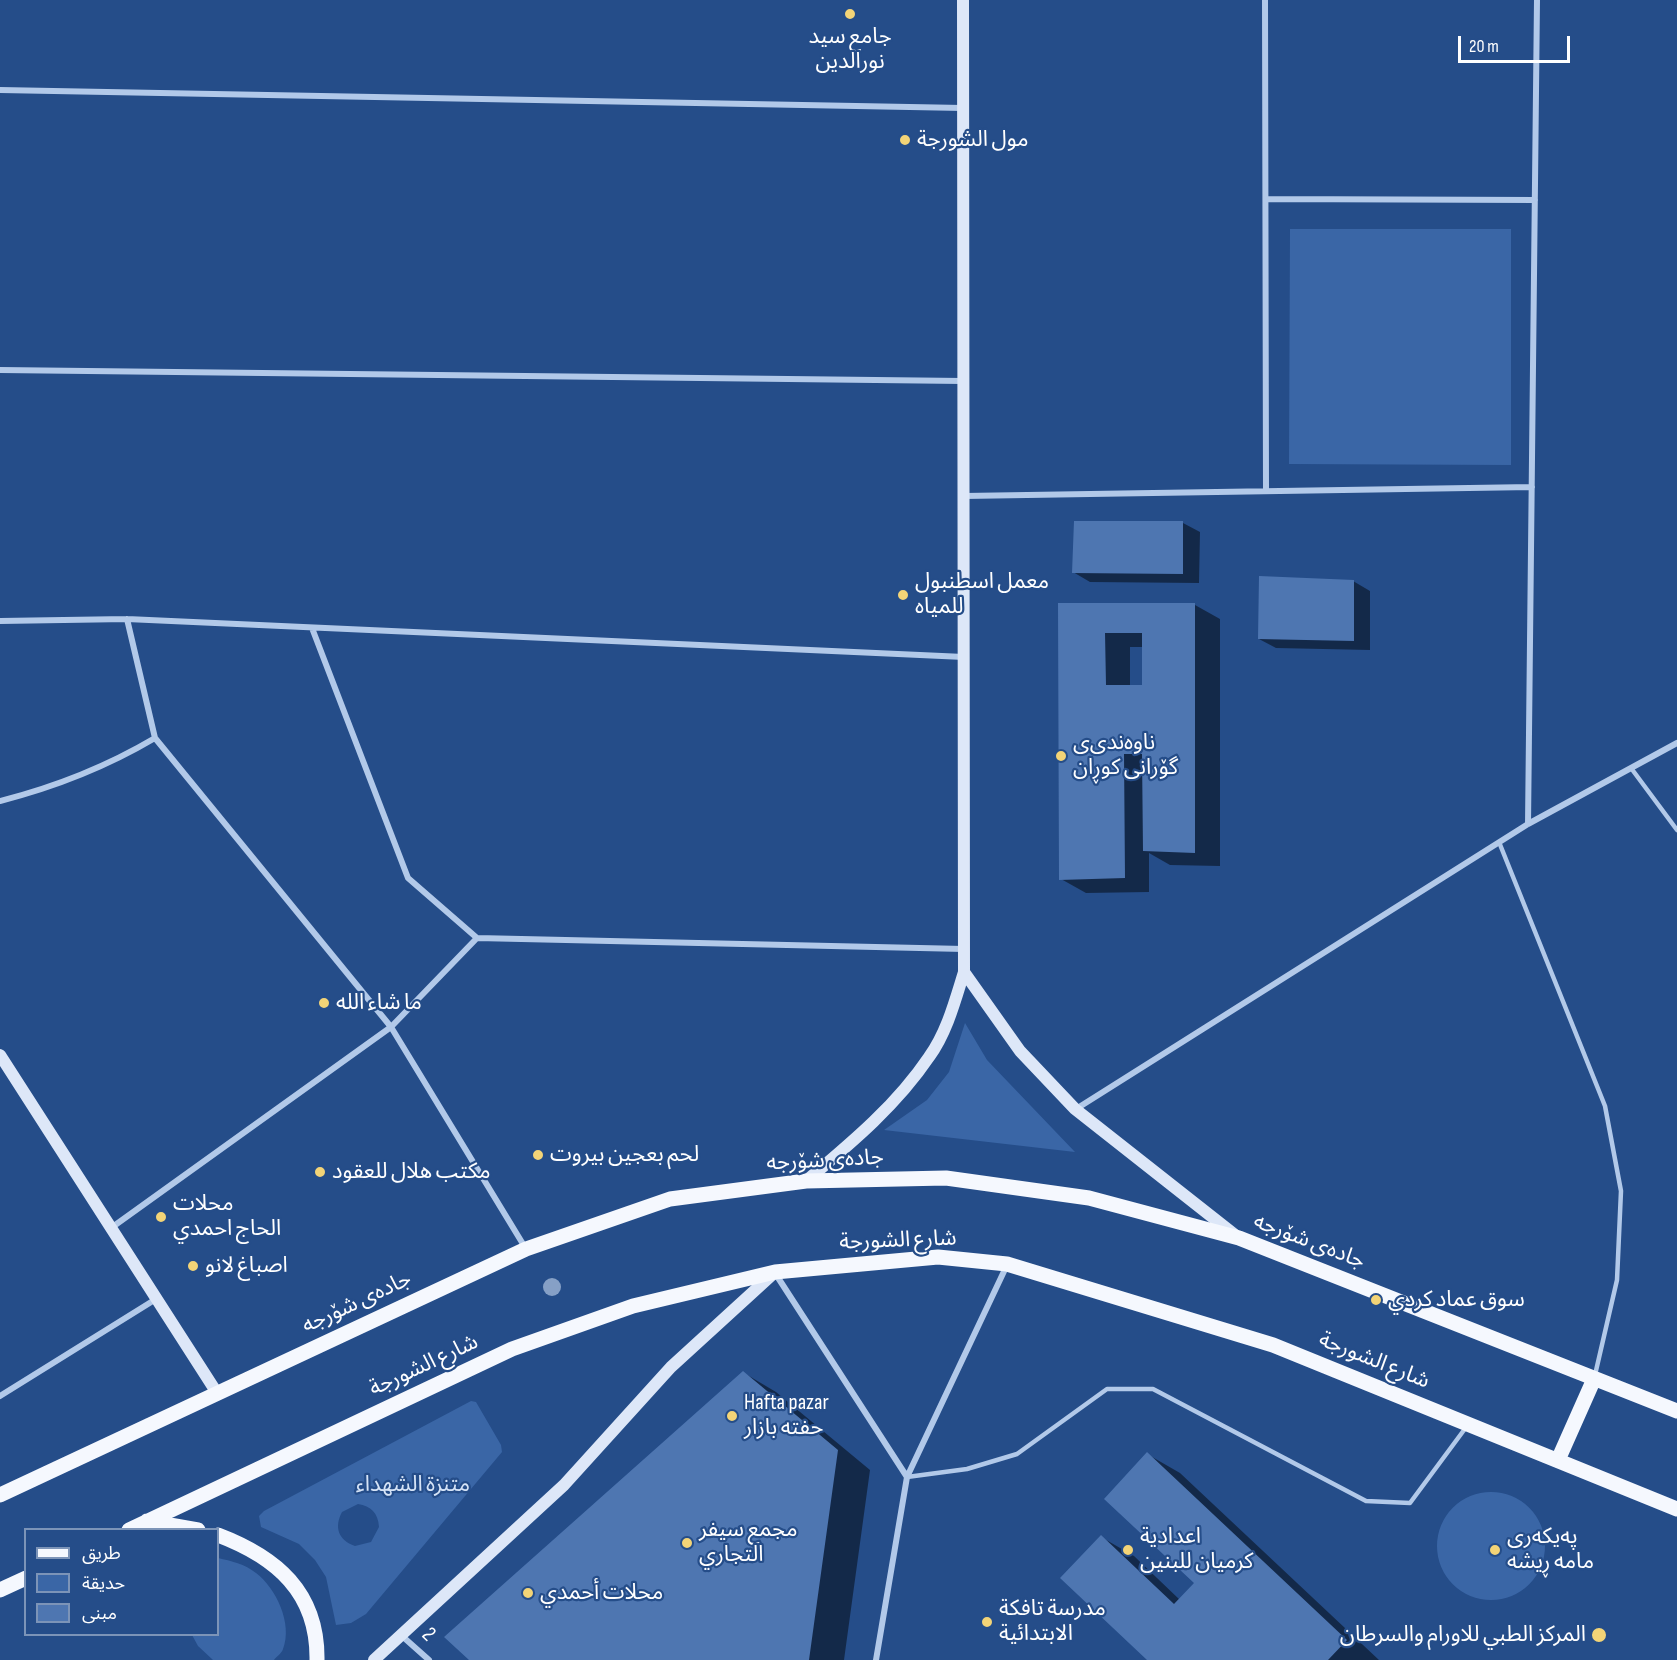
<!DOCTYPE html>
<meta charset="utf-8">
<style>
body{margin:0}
#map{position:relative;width:1677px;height:1660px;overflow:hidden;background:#254d89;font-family:"Sofia Sans Condensed","Noto Sans Arabic",sans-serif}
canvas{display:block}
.legend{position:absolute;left:24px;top:1528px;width:195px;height:108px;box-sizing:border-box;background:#254d89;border:2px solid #7c94b8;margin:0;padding:8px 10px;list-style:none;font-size:18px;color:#fff}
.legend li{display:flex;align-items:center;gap:12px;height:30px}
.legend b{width:30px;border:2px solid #7c94b8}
.scale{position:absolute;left:1458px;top:36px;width:112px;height:27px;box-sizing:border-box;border:3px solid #fff;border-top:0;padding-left:8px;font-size:18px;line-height:21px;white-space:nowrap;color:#fff;-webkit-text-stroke:4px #254d89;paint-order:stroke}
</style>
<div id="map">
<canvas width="1677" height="1660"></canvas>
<ul class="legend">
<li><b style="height:8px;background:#f5f8fe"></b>طريق</li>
<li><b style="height:16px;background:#3a66a6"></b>حديقة</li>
<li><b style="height:16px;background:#4e76b1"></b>مبنى</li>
</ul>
<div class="scale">20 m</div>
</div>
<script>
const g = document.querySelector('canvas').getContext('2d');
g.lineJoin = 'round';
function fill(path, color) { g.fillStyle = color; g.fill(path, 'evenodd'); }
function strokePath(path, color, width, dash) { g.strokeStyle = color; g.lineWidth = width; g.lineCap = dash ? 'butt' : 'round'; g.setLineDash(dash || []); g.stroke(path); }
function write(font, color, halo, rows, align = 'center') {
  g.font = font + ' "Sofia Sans Condensed","Noto Sans Arabic",sans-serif'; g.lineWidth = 4.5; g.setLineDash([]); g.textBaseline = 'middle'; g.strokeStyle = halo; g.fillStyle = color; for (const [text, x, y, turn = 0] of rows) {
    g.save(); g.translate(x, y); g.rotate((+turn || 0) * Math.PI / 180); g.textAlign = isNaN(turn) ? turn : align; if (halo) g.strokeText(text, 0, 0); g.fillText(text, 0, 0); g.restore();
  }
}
const green = new Path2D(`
 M 1290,229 L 1511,229 L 1511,465 L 1289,464 Z
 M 965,1023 L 987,1060 L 1075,1152 L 884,1130 L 927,1100 L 949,1072 Z
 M 471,1401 L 476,1402 L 501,1445 L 502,1452 L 366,1614 L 351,1623 L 336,1625 L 326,1577 L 315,1560 L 299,1544 L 261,1527 L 259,1516 L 264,1511 ZM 358,1504 C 371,1506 378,1513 379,1527 L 371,1542 L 355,1546 C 338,1540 334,1527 342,1512 Z
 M1437 1546a54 54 0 1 1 108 0a54 54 0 1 1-108 0Z
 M 218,1558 C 231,1561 245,1564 256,1573 C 276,1588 293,1624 283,1649 C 282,1653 276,1657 274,1660 L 213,1660 L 198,1646 L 192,1635 L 218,1634 Z`);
const shadow = new Path2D(`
 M 1076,523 L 1183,523 L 1200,532 L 1199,583 L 1090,582 L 1073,572 Z
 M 1353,581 L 1370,591 L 1370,650 L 1276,648 L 1259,639 Z
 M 1059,604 L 1195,605 L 1220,619 L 1220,866 L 1170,865 L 1149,853 L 1149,892 L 1086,893 L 1061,879 ZM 1130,647 L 1144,647 L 1144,686 L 1130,686 Z
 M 744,1373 L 776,1392 L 870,1470 L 844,1660 L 472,1660 Z
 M 1147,1454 L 1180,1473 L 1379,1660 L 1149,1660 L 1101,1537 L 1134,1556 L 1180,1600 L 1196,1583 Z`);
const building = new Path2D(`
 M 1074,521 L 1183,521 L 1183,574 L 1072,573 Z
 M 1259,576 L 1354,580 L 1354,641 L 1258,639 Z
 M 1058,603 L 1195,603 L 1195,853 L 1143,851 L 1142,754 L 1124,754 L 1125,878 L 1059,880 ZM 1105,633 L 1142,633 L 1142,685 L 1106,685 Z
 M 743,1371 L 838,1450 L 809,1660 L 469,1660 L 444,1637 Z
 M 1147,1452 L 1347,1640 L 1328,1660 L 1147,1660 L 1060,1578 L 1101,1535 L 1174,1604 L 1194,1583 L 1104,1499 Z`);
const lane = new Path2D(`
 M 1631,768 L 1677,830
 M 1499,842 L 1605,1106 L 1621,1191 L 1617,1280 L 1595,1375
 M 907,1477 L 967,1469 L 1017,1454 L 1107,1389 L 1153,1389 L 1366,1501 L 1410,1503 L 1467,1426`);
const street = new Path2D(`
 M 1265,0 L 1266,491
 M 0,90 L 963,108
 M 1266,199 L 1535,200
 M 0,370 L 963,381
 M 964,496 L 1532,487
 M 127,619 L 155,738 L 391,1027 L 526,1249
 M 0,621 L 127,619 L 964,657
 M 312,628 L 408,878 L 477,938
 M 0,801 C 55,787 106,767 155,738
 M 1528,824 L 1537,0
 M 1076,1109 L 1528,824 L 1677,743
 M 111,1228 L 391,1027 L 477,938 L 964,949
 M 775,1273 L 907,1477
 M 0,1396 L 156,1299
 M 402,1636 L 429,1660
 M 876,1660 L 907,1477 L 1007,1265`);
const secondary = new Path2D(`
 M 964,972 L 1020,1051 L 1075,1109 L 1235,1235
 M 0,1055 L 217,1393
 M 806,1181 C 850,1144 896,1106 929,1057 C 947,1032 955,1001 964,972 L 963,0
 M 374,1660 L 564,1485 L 671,1367 L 775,1272`);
const primary = new Path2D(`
 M 1558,1460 L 1594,1379
 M 0,1495 L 526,1249 L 670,1199 L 806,1181 L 946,1178 L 1089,1198 L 1239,1238 L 1677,1411
 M 147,1521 L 198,1530
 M 129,1530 L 512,1349 L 633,1306 L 775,1272 L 938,1257 L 1007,1264 L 1273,1345 L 1677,1509
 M 218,1535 C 276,1557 318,1592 317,1660
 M 0,1590 L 26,1578`);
const trees = [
 [552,1287]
];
const markers = [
 [850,14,6,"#f3d477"],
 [905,140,6,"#f3d477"],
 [903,595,6,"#f3d477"],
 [1061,756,6,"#f3d477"],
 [324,1003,6,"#f3d477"],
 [538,1155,6,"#f3d477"],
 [320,1172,6,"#f3d477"],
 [161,1217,6,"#f3d477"],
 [193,1266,6,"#f3d477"],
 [1376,1300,6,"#f3d477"],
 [732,1416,6,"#f3d477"],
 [687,1543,6,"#f3d477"],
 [1128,1550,6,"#f3d477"],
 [1495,1550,6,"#f3d477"],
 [528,1593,6,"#f3d477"],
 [987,1622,6,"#f3d477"],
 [1599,1635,8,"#f3d477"]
];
const poiNames = [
 ["جامع سيد",850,37,"center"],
 ["نورالدين",850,62,"center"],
 ["مول الشورجة",917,140],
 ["معمل اسطنبول",915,582],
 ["للمياه",915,607],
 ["ناوەندی‌ی",1073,743],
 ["گۆرانی کوڕان",1073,768],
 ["ما شاء الله",336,1003],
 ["لحم بعجين بيروت",550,1155],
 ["مكتب هلال للعقود",332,1172],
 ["محلات",173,1204],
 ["الحاج احمدي",173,1229],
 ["اصباغ لانو",205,1266],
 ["سوق عماد کردي",1388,1300],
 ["Hafta pazar",744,1403],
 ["حفته بازار",744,1428],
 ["مجمع سيفر",699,1530],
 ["التجاري",699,1555],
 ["اعدادية",1140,1537],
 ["كرميان للبنين",1140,1562],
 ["پەیکەری",1507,1537],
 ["مامە ڕیشە",1507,1562],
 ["محلات أحمدي",540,1593],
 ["مدرسة تافكة",999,1609],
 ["الابتدائية",999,1634],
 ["المركز الطبي للاورام والسرطان",1586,1635,"right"]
];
const streetNames = [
 ["جادەی شۆرجە",825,1161,-3],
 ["شارع الشورجة",898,1241,-2],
 ["جادەی شۆرجە",1309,1242,21],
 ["جادەی شۆرجە",357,1303,-25],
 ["شارع الشورجة",1374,1361,22],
 ["شارع الشورجة",424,1366,-25],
 ["2",428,1635,43]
];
const parkNames = [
 ["متنزة الشهداء",413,1485]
];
fill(green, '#3a66a6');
fill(shadow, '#0007');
fill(building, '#4e76b1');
strokePath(lane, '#b2c9e9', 4.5);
strokePath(street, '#b2c9e9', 6);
strokePath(secondary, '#dde7f8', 12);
strokePath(primary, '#f5f8fe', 15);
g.fillStyle = '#86a0c6';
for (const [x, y] of trees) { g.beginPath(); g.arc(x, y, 9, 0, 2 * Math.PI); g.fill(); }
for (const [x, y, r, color] of markers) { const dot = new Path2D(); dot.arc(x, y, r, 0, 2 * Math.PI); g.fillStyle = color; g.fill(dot); strokePath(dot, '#254d89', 2); }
write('22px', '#fff', '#254d89', poiNames, 'left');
write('22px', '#fff', '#254d89', streetNames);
write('22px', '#d6e4f7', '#254d89', parkNames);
</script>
